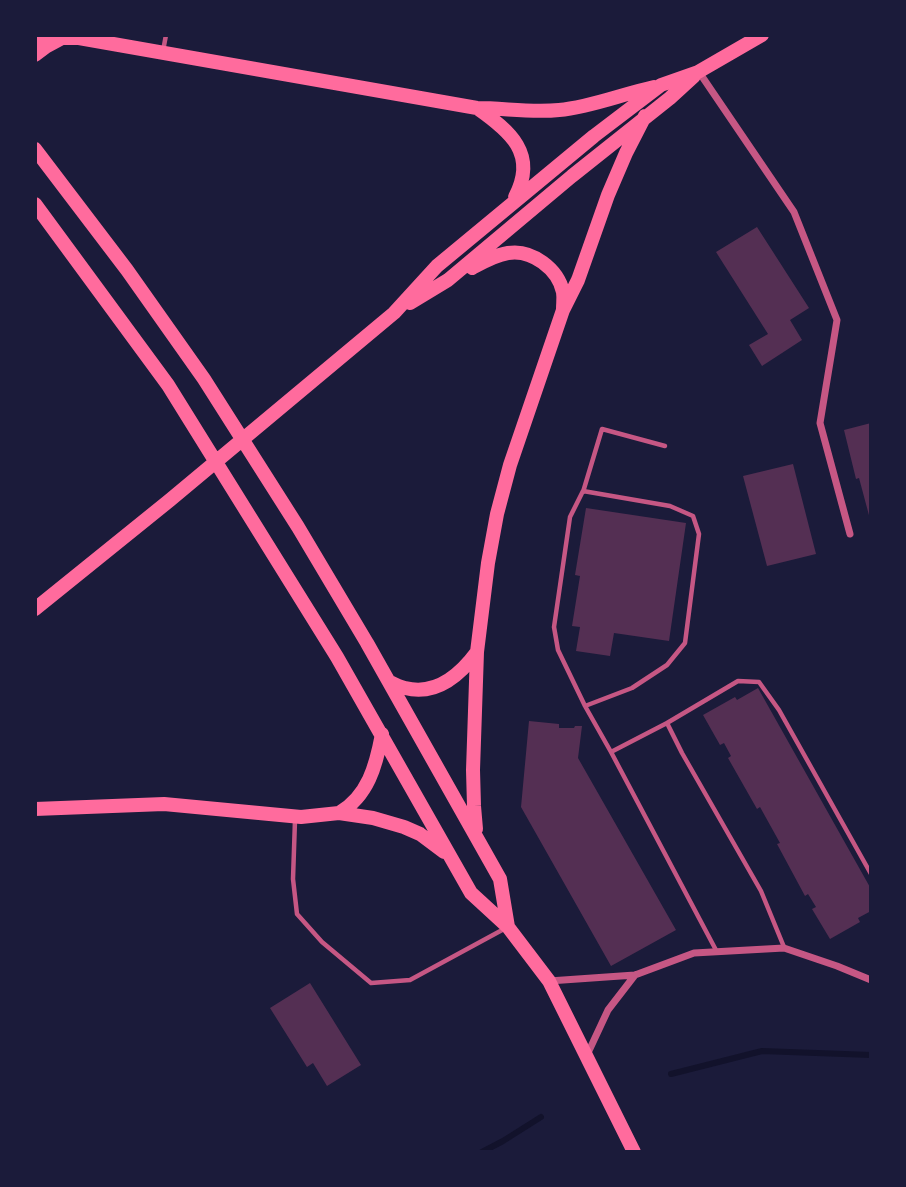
<!DOCTYPE html>
<style>
body{margin:0}
#map{position:relative;width:906px;height:1187px;overflow:hidden;background:#1b1b3a;font-family:Commissioner,sans-serif}
canvas{display:block}
.frame{position:absolute;inset:0;border:37px solid #1b1b3a;pointer-events:none}
</style>
<div id="map">
<canvas width="906" height="1187"></canvas>
<div class="frame"></div>
</div>
<script>
const g = document.querySelector('canvas').getContext('2d');
g.lineJoin = 'round';
function strokePath(path, color, width, dash) { g.strokeStyle = color; g.lineWidth = width; g.lineCap = dash ? 'butt' : 'round'; g.setLineDash(dash || []); g.stroke(path); }
function fill(path, color) { g.fillStyle = color; g.fill(path, 'evenodd'); }
const stream = new Path2D(`
 M 671,1074 L 762,1051 L 871,1055
 M 482,1152 L 503,1141 L 541,1117`);
const building = new Path2D(`
 M 757,227 L 809,308 L 790,320 L 802,340 L 762,366 L 749,345 L 768,334 L 716,252 Z
 M 871,423 L 871,519 L 870,519 L 859,478 L 856,479 L 844,430 Z
 M 793,464 L 816,554 L 767,566 L 743,476 Z
 M 586,508 L 686,523 L 669,641 L 614,633 L 610,656 L 576,651 L 580,627 L 572,626 L 580,576 L 575,575 Z
 M 758,688 L 871,889 L 871,911 L 858,918 L 860,922 L 830,939 L 812,909 L 816,907 L 808,894 L 805,896 L 777,844 L 780,843 L 760,807 L 757,809 L 728,758 L 731,756 L 724,743 L 720,745 L 703,715 L 735,697 L 737,700 Z
 M 529,721 L 559,724 L 559,728 L 574,728 L 575,726 L 582,726 L 578,758 L 676,930 L 611,966 L 521,807 Z
 M 310,983 L 361,1065 L 327,1086 L 313,1063 L 307,1067 L 270,1008 Z`);
const service = new Path2D(`
 M 163,51 L 166,35
 M 583,492 L 602,429 L 665,446
 M 585,706 L 632,688 L 667,665 L 685,643 L 699,534 L 693,516 L 670,506 L 583,491 L 570,517 L 554,627 L 558,650 L 585,706 L 611,752
 M 667,723 L 738,681 L 759,682 L 779,710 L 871,874
 M 295,820 L 293,879 L 297,914 L 322,942 L 371,983 L 410,980 L 504,929
 M 717,952 L 611,752 L 667,723 L 682,753 L 761,891 L 784,947`);
const minor = new Path2D(`
 M 699,72 L 794,212 L 837,320 L 820,423 L 850,534
 M 549,981 L 635,975 L 694,953 L 784,948 L 837,966 L 871,980
 M 587,1055 L 608,1010 L 635,975`);
const primary = new Path2D(`
 M 35,38 L 79,38 L 477,108 C 504,108 531,113 559,110 C 591,107 622,94 654,87
 M 35,55 L 47,46 L 60,39
 M 477,108 C 510,131 538,154 515,197
 M 35,149 L 127,270 L 204,379 L 298,527 L 367,643 L 500,879 L 508,927
 M 35,204 L 168,385 L 337,657 L 471,893 L 508,927 L 549,981 L 634,1152
 M 472,268 C 483,262 495,255 508,253 C 532,249 558,269 563,292 C 564,298 563,303 563,309
 M 410,303 L 448,280 L 572,176 L 670,98 L 694,76
 M 35,609 L 170,500 L 394,313 L 437,266 L 594,136 L 661,85 L 698,72 L 762,35
 M 390,682 C 394,684 400,687 405,688 C 436,696 460,675 477,652
 M 35,809 L 164,804 L 301,817 L 339,813 L 373,818 L 404,827 L 420,834 L 444,852
 M 339,813 C 368,796 376,766 382,734
 M 476,829 L 474,806 L 473,770 L 477,652 L 488,563 L 497,514 L 510,465 L 563,310 L 578,280 L 608,195 L 626,153 L 645,116`);
strokePath(stream, '#12122b', 6);
fill(building, '#542f53');
strokePath(service, '#c65784', 4.5);
strokePath(minor, '#c65784', 7);
strokePath(primary, '#ff6b9d', 14);
</script>
